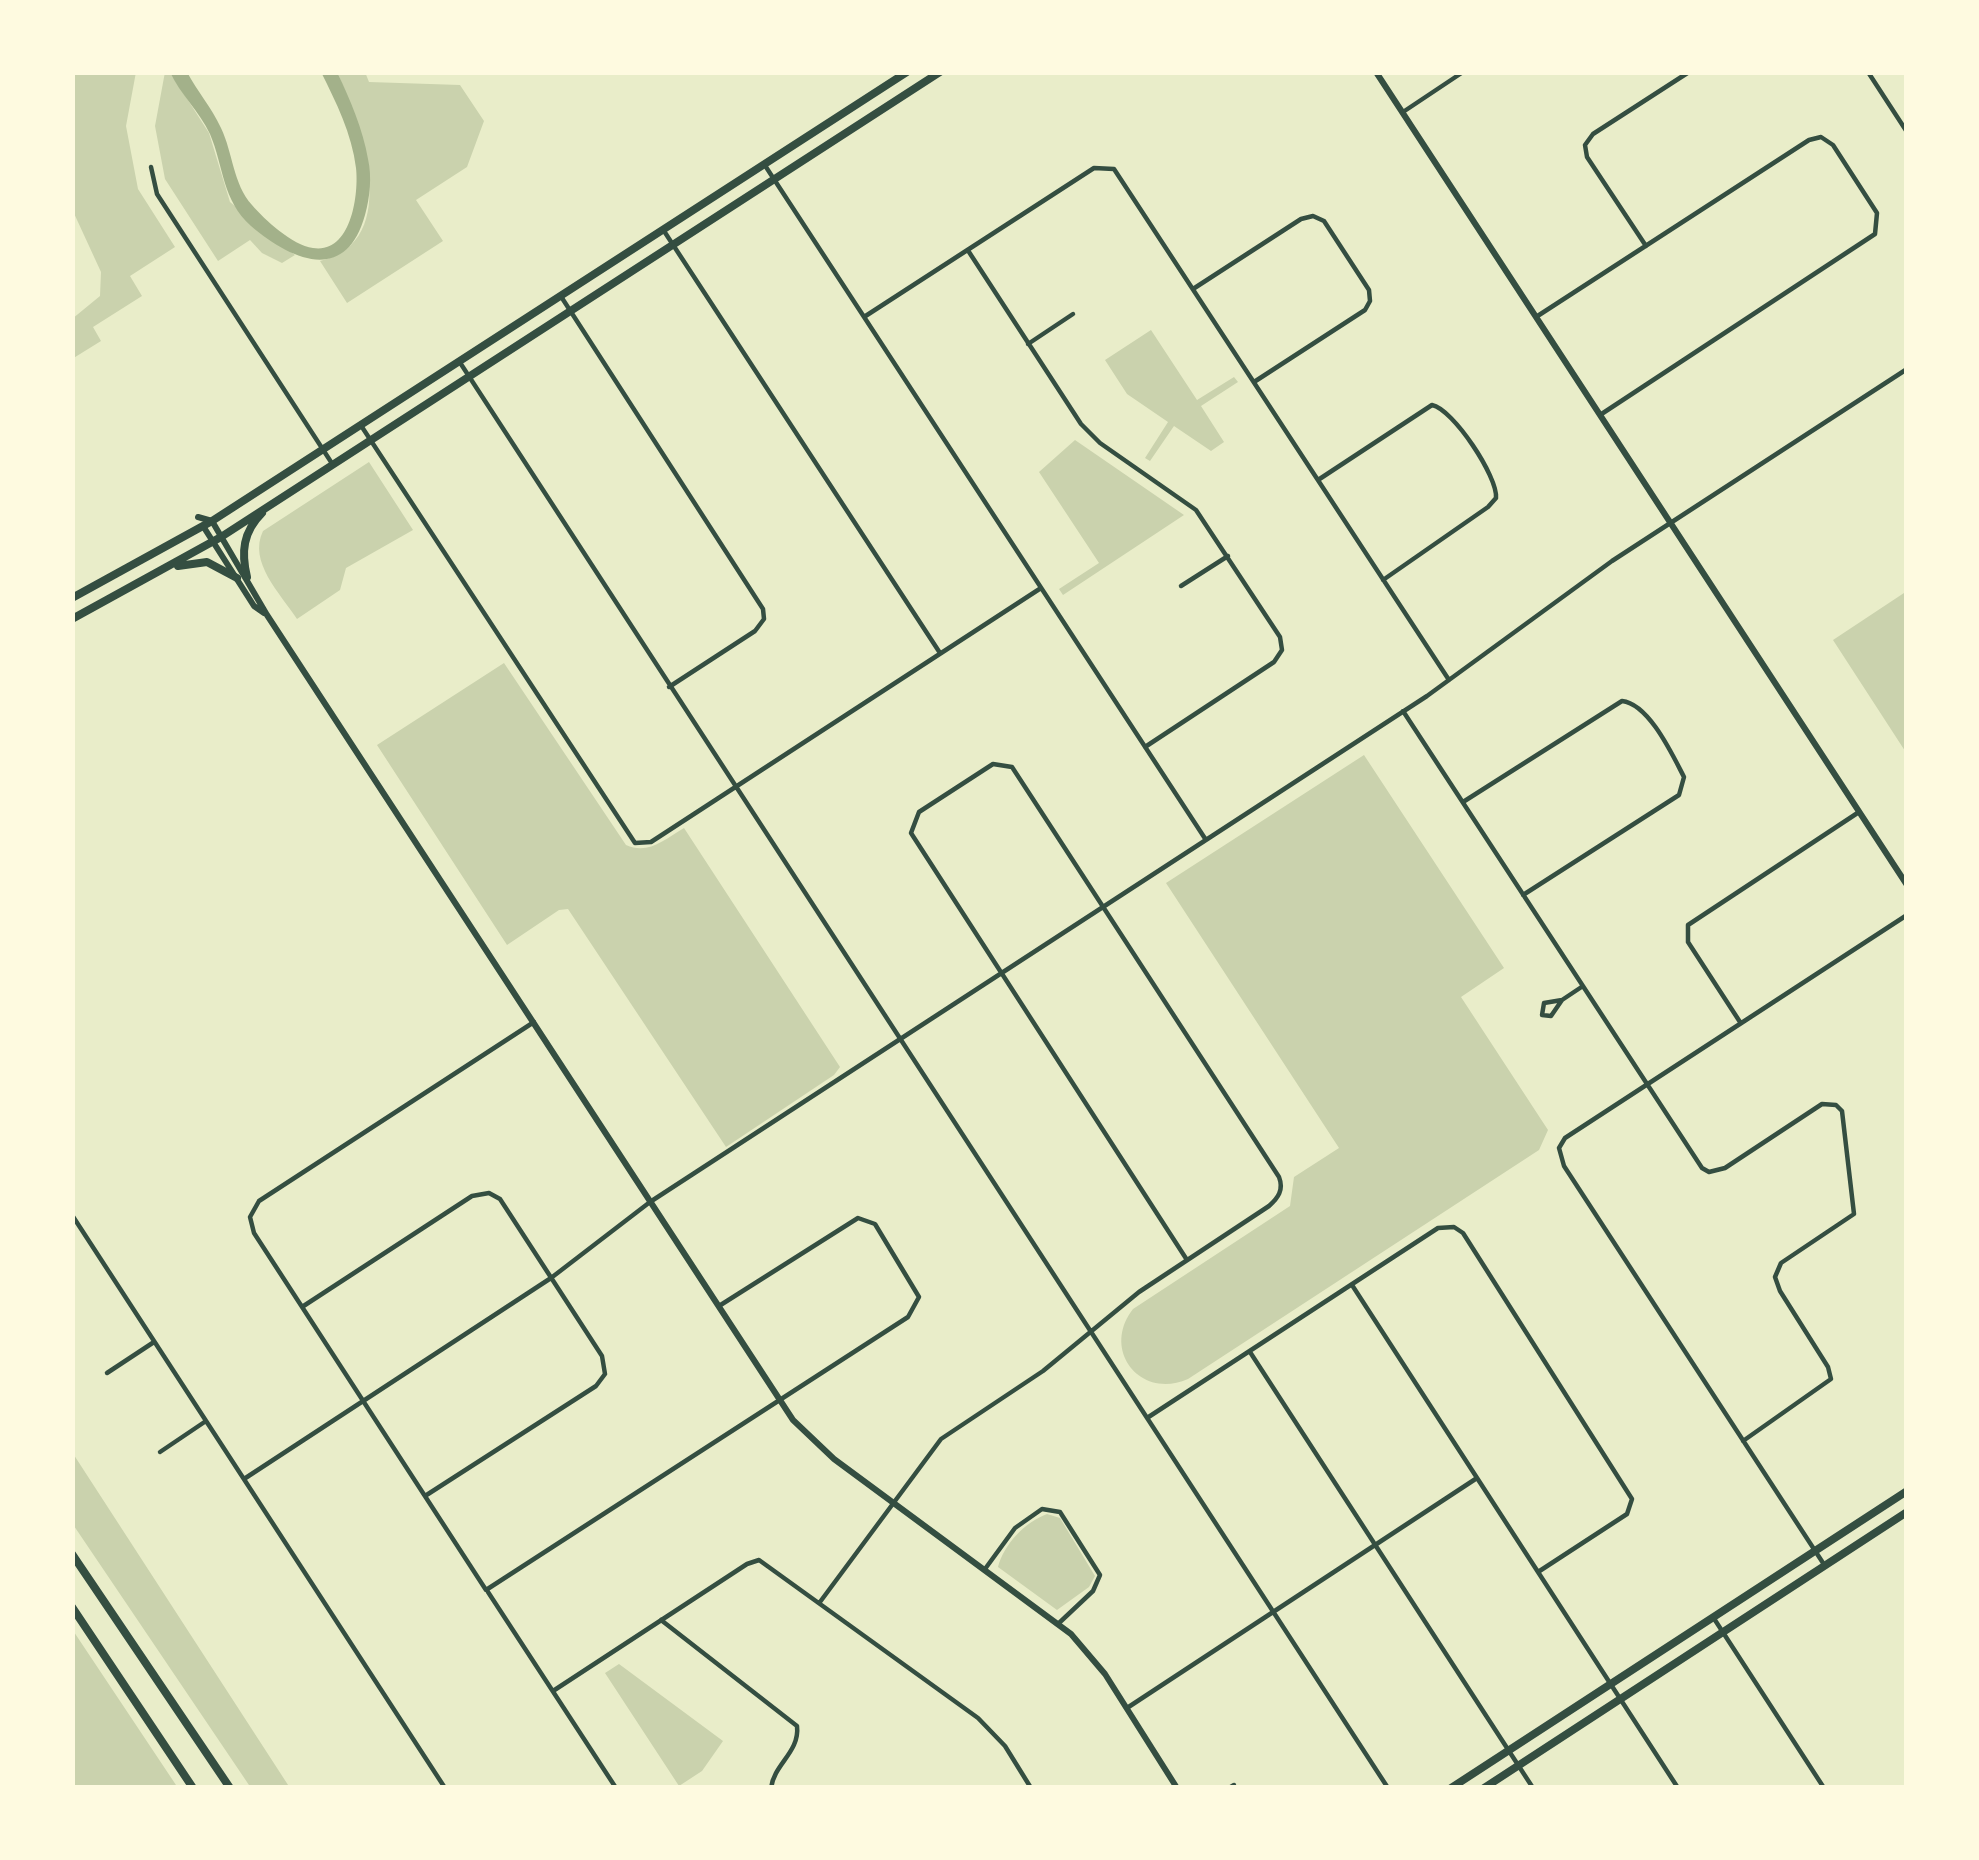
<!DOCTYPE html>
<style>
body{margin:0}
#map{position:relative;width:1979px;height:1860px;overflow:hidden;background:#e9edc9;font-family:Signika,sans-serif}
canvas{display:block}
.frame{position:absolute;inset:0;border:75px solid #fefae0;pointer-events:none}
</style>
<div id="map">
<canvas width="1979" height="1860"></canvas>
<div class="frame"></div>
</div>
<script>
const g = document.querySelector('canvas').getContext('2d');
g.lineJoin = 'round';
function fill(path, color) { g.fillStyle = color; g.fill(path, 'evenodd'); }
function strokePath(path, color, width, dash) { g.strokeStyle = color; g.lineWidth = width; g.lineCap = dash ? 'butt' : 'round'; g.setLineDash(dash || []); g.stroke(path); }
const green = new Path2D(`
 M 72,72 L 136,72 L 126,126 L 138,189 L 175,247 L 130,276 L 142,296 L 93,327 L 101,341 L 72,359 L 72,319 L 100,296 L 101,272 L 72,209 Z
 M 165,72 L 170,72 L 209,133 L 230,202 L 295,255 L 282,263 L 262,253 L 250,240 L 218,261 L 165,179 L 155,126 Z
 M 337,72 L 365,72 L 369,82 L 460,85 L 484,121 L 467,167 L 416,200 L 443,241 L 347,303 L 320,261 C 405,241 360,124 337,72 Z
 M 1151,330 L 1197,400 L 1234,377 L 1238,382 L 1201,406 L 1224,442 L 1211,451 L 1174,426 L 1150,461 L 1145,458 L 1168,422 L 1127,394 L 1105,360 Z
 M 1075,440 L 1184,515 L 1063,595 L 1059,589 L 1099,563 L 1039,472 Z
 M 369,462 L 413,530 L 346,568 L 340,590 L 297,619 C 280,593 248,562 263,531 Z
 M 1907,591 L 1907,754 L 1833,640 Z
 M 504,663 L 626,845 C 648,855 664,840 684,828 L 840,1067 L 834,1075 L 726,1147 L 568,909 L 559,910 L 507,945 L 377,745 Z
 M 1364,755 L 1504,968 L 1461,997 L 1548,1130 L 1539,1150 L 1188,1379 C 1140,1400 1101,1350 1133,1309 L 1290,1206 L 1294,1177 L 1339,1148 L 1166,883 Z
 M 72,1452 L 290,1788 L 251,1788 L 72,1523 Z
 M 1047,1514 L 1060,1518 L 1095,1576 L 1089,1587 L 1057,1610 L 998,1567 C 1004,1544 1025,1522 1047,1514 Z
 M 72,1629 L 178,1788 L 72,1788 Z
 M 619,1664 L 723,1741 L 702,1771 L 679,1786 L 605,1673 Z`);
const water = new Path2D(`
 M 170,72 L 187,72 C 197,91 212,108 221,128 C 233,153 233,184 252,205 C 265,220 292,245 313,248 C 351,254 359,195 356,168 C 352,134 336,102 321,72 L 337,72 C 350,99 363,130 368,159 C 372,177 370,197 365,215 C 346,284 292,261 251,226 C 222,200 224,167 210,134 C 200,112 180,94 170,72 Z`);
const minor = new Path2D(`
 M 1868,72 L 1907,132
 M 1403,112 L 1463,72
 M 151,167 L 157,194 L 333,465
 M 766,167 L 1206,840
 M 664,231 L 940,653
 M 1646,246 L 1587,157 L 1585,145 L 1593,134 L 1689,72
 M 969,252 L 1081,424 L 1100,443 L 1196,510 L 1280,637 L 1282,650 L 1274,662 L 1145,747
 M 1193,289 L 1301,219 L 1313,216 L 1324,221 L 1369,290 L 1370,301 L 1365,310 L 1254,382
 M 562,298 L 763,609 L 764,619 L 755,631 L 669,687
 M 864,317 L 1094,168 L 1114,169 L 1449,680
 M 1536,317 L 1809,140 L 1821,137 L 1833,145 L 1877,213 L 1875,234 L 1600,415
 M 1028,344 L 1073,314
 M 459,361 L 1388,1788
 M 360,424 L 635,843 L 651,842 L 1041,588
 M 1318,480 L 1432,405 C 1453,409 1498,477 1496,498 L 1488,507 L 1383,580
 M 1181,586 L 1228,556
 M 1403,711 L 1702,1168 L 1709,1172 L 1725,1168 L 1822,1104 L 1836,1105 L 1842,1111 L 1854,1214 L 1781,1263 L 1775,1277 L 1780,1291 L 1828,1367 L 1831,1379 L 1743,1441
 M 1463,802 L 1622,701 C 1649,704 1672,754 1684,777 L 1679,795 L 1523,895
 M 1562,1000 L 1551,1016 L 1542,1015 L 1544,1003 L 1562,1000 L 1583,986
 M 534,1022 L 259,1201 L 250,1217 L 254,1233 L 486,1590 L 908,1317 L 919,1297 L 875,1224 L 858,1218 L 719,1306
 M 1740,1022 L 1688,942 L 1688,925 L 1859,812
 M 72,1215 L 445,1788
 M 1352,1285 L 1678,1788
 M 302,1307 L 472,1196 L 489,1193 L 500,1199 L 602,1356 L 605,1374 L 596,1386 L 425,1496
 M 1250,1352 L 1533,1788
 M 107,1373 L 154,1342
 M 1147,1418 L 1438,1228 L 1454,1227 L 1463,1233 L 1632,1499 L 1627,1514 L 1538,1572
 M 160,1452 L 206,1421
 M 244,1479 L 551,1278 L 650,1202 L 1427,696 L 1612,561 L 1907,369
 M 1825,1566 L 1564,1166 L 1559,1148 L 1565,1138 L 1907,915
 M 985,1569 L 1015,1528 L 1042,1509 L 1060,1512 L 1100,1575 L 1093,1591 L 1059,1623
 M 488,1592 L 616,1788
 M 820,1602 L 941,1439 L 1043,1371 L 1139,1292 L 1269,1206 C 1278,1198 1284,1190 1279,1177 L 1012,767 L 993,764 L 919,812 L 911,833 L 1187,1260
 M 1713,1617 L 1824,1788
 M 661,1620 L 797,1726 C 800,1752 774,1764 771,1788
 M 553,1691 L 747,1564 L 759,1560 L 978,1718 L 1005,1746 L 1031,1788
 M 1127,1708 L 1477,1478
 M 1229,1788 L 1234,1785`);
const tertiary = new Path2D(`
 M 1376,72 L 1907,885
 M 198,517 L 212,521 L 267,615 L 793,1420 L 834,1459 L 1071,1634 L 1105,1674 L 1177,1788
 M 203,526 L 254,606 L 264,613`);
const secondary = new Path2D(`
 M 178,566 L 207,562 L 237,578
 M 247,577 C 241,552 243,532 262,513
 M 72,598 L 212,521 L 907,72
 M 72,619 L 221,537 L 940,72
 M 1451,1788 L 1907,1491
 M 1484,1788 L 1907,1512`);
const primary = new Path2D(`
 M 72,1554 L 230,1788
 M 72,1607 L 193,1788`);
fill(green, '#cad2ad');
fill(water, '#a3b18a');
strokePath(minor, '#344e41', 4.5);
strokePath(tertiary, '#344e41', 6);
strokePath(secondary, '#344e41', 8);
strokePath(primary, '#344e41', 8);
</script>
